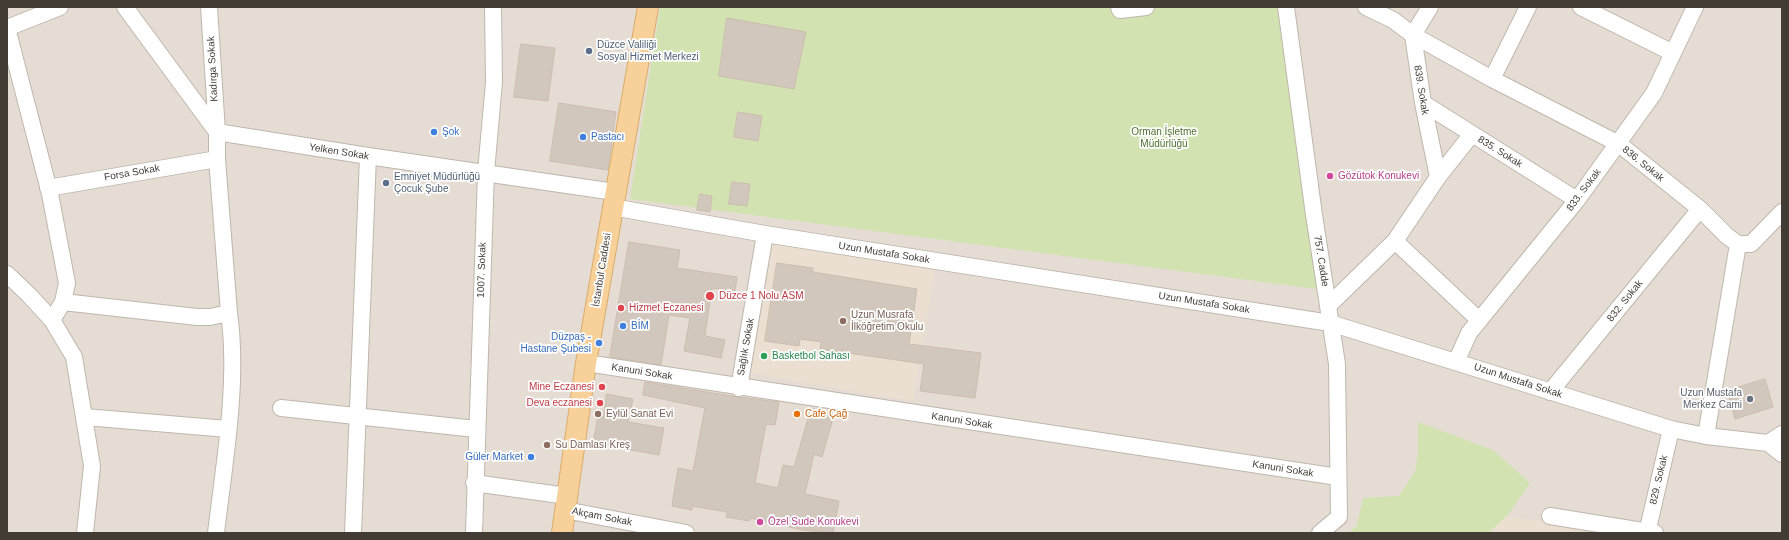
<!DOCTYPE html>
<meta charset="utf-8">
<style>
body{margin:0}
#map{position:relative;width:1789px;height:540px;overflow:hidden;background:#f1ece5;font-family:Arial,sans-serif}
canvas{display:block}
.frame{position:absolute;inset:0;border:8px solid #433c35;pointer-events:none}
</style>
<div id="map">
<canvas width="1789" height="540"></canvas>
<div class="frame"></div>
</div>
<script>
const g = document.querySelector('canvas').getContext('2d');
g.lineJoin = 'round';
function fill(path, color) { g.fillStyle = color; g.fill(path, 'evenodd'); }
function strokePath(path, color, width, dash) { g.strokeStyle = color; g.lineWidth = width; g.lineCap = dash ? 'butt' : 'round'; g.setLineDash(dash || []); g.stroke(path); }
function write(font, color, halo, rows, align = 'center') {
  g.font = font + ' Arial,sans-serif'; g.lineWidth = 3.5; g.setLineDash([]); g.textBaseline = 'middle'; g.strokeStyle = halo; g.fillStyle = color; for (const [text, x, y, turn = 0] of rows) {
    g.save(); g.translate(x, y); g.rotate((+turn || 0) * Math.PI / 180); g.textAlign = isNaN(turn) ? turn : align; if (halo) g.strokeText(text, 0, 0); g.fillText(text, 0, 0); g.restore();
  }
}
const residential = new Path2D(`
 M 7,7 L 1782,7 L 1782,533 L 7,533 Z`);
const education = new Path2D(`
 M 773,242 L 935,269 L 913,401 L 751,373 Z
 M 1507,516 L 1618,533 L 1488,533 Z`);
const green = new Path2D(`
 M 660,7 L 1113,7 L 1116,12 L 1172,7 L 1277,7 L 1317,289 L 630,199 Z
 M 1418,422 L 1493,450 L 1530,483 L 1507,516 L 1488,533 L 1348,533 L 1357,526 L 1363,498 L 1399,496 L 1415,472 L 1418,454 Z`);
const building = new Path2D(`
 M 727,18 L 806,32 L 794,89 L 719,76 Z
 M 521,44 L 555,48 L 548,101 L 514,97 Z
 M 559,103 L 616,112 L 608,170 L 550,161 Z
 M 738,112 L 762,116 L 758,141 L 734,137 Z
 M 732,182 L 750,184 L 747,206 L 729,204 Z
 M 700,194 L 712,196 L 710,212 L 697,210 Z
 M 629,242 L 680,250 L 677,268 L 737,277 L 735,291 L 712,288 L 705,336 L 725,340 L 721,358 L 684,351 L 690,318 L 669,315 L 661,365 L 610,357 Z
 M 777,263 L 813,268 L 813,272 L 917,289 L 909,344 L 981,353 L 975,398 L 920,391 L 924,364 L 820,349 L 821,342 L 800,339 L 799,346 L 765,341 Z
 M 1765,379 L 1773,407 L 1735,419 L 1727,391 Z
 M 645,382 L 738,397 L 779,402 L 775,425 L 766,424 L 755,483 L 778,488 L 783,465 L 794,467 L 811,408 L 834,415 L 822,457 L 814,454 L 805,494 L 839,501 L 833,533 L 802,530 L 750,518 L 749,521 L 726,517 L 727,512 L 692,506 L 692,510 L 672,506 L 678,468 L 693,471 L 705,408 L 643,395 Z
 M 607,394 L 633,399 L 628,422 L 664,428 L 659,455 L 593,443 L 598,416 L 603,417 Z`);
const minor = new Path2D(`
 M 125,7 L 217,132 L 368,156 L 615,192
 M 1119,7 L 1120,10 L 1146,7
 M 1286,7 L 1314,215 L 1337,364 L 1339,517 L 1320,533
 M 1366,7 L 1393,20 L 1413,35 L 1492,79 L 1619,144 L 1700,209 L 1727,236 L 1738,244 L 1706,436
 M 1430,7 L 1413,35 L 1423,103 L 1438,177
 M 1581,7 L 1673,53
 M 7,28 L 50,194 L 67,283 L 63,302 L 52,320
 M 7,28 L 60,7
 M 1492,79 L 1528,7
 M 1423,103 L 1577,200
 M 48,188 L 217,159
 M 612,207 L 765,234 L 1330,323 L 1671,429 L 1706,436 L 1768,443 L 1782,454
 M 1395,241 L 1479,320
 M 1738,244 L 1751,244 L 1782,212
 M 7,274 L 29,295 L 52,320 L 74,357 L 92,466 L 85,533
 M 63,302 L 197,317 L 210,317 L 229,313 L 217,159 L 217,132 L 209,7
 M 1328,306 L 1395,241 L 1438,177 L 1472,134
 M 1456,362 L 1469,333 L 1577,200 L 1654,93 L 1695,7
 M 586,363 L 1338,477
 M 739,388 L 765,234
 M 1550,392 L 1700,209
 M 281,408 L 476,429
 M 85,417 L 228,429
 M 1768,443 L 1782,434
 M 474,483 L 567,496
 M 565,510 L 686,533
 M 1550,516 L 1655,533
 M 216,533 C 224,464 239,382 229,313
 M 353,533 L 368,156
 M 474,533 L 486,172 L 494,82 L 493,7
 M 1647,533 L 1671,429`);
const major = new Path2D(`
 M 562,533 L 586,363 L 648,7`);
const markers = [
 [589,51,4,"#5c6f8a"],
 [434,132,4,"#3f7fe0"],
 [583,137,4,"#3f7fe0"],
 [1330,176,4,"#d1479c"],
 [386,183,4,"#5c6f8a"],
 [710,296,5,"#e0444e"],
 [621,308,4,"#e0444e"],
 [843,321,4,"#8d6e63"],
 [623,326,4,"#3f7fe0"],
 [599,343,4,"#3f7fe0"],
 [764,356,4,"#2e9e5b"],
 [602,387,4,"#e0444e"],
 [1750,399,4,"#6b7280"],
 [600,403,4,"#e0444e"],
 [598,414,4,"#8d6e63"],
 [797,414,4,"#e8710a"],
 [547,445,4,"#8d6e63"],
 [531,457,4,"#3f7fe0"],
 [760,522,4,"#d1479c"]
];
const serviceNames = [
 ["Düzce Valiliği",597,45],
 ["Sosyal Hizmet Merkezi",597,57],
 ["Emniyet Müdürlüğü",394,177],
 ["Çocuk Şube",394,189]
];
const streetNames = [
 ["Kadırga Sokak",213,69,-93],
 ["839. Sokak",1421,90,81],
 ["Yelken Sokak",339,152,9],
 ["835. Sokak",1500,152,32],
 ["836. Sokak",1643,164,39],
 ["Forsa Sokak",132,173,-10],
 ["833. Sokak",1584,190,-53],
 ["Uzun Mustafa Sokak",884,253,9],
 ["757. Cadde",1321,261,81],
 ["1007. Sokak",482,270,-88],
 ["İstanbul Caddesi",602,270,-81],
 ["832. Sokak",1625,301,-51],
 ["Uzun Mustafa Sokak",1204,303,9],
 ["Sağlık Sokak",746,347,-80],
 ["Kanuni Sokak",642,372,9],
 ["Uzun Mustafa Sokak",1518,381,18],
 ["Kanuni Sokak",962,421,9],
 ["Kanuni Sokak",1283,469,9],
 ["829. Sokak",1659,480,-77],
 ["Akçam Sokak",602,517,11]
];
const shopNames = [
 ["Şok",442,132],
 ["Pastacı",591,137],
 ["BİM",631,326],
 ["Düzpaş -",591,337,"right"],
 ["Hastane Şubesi",591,349,"right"],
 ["Güler Market",523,457,"right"]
];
const parkNames = [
 ["Orman İşletme",1164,132],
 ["Müdürlüğü",1164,144]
];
const hotelNames = [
 ["Gözütok Konukevi",1338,176],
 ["Özel Sude Konukevi",768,522]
];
const healthNames = [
 ["Düzce 1 Nolu ASM",719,296],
 ["Hizmet Eczanesi",629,308],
 ["Mine Eczanesi",594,387,"right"],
 ["Deva eczanesi",592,403,"right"]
];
const educationNames = [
 ["Uzun Musrafa",851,315],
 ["İlköğretim Okulu",851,327],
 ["Eylül Sanat Evi",606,414],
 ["Su Damlası Kreş",555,445]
];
const leisureNames = [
 ["Basketbol Sahası",772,356]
];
const worshipNames = [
 ["Uzun Mustafa",1742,393],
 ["Merkez Cami",1742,405]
];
const foodNames = [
 ["Cafe Çağ",805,414]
];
fill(residential, '#e5ddd4');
fill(education, '#eadfd0');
fill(green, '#d2e3b1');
fill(building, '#d2c7bc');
strokePath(building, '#ccbeaf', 1);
strokePath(minor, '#bfb6ac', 18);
strokePath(major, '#daac6a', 22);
strokePath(minor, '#fff', 16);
strokePath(major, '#f7d199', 20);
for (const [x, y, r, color] of markers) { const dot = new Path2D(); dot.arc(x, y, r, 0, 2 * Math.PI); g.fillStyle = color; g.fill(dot); strokePath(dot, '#fff', 1.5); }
write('10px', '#4e5e75', '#fff', serviceNames, 'left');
write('10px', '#433c35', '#fff', streetNames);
write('10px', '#366cbe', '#fff', shopNames, 'left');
write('10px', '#4e702d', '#fff', parkNames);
write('10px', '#b23c85', '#fff', hotelNames, 'left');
write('10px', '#be3a42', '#fff', healthNames, 'left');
write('10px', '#785e54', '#fff', educationNames, 'left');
write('10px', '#27864d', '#fff', leisureNames, 'left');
write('10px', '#5b616d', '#fff', worshipNames, 'right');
write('10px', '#c56008', '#fff', foodNames, 'left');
</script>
